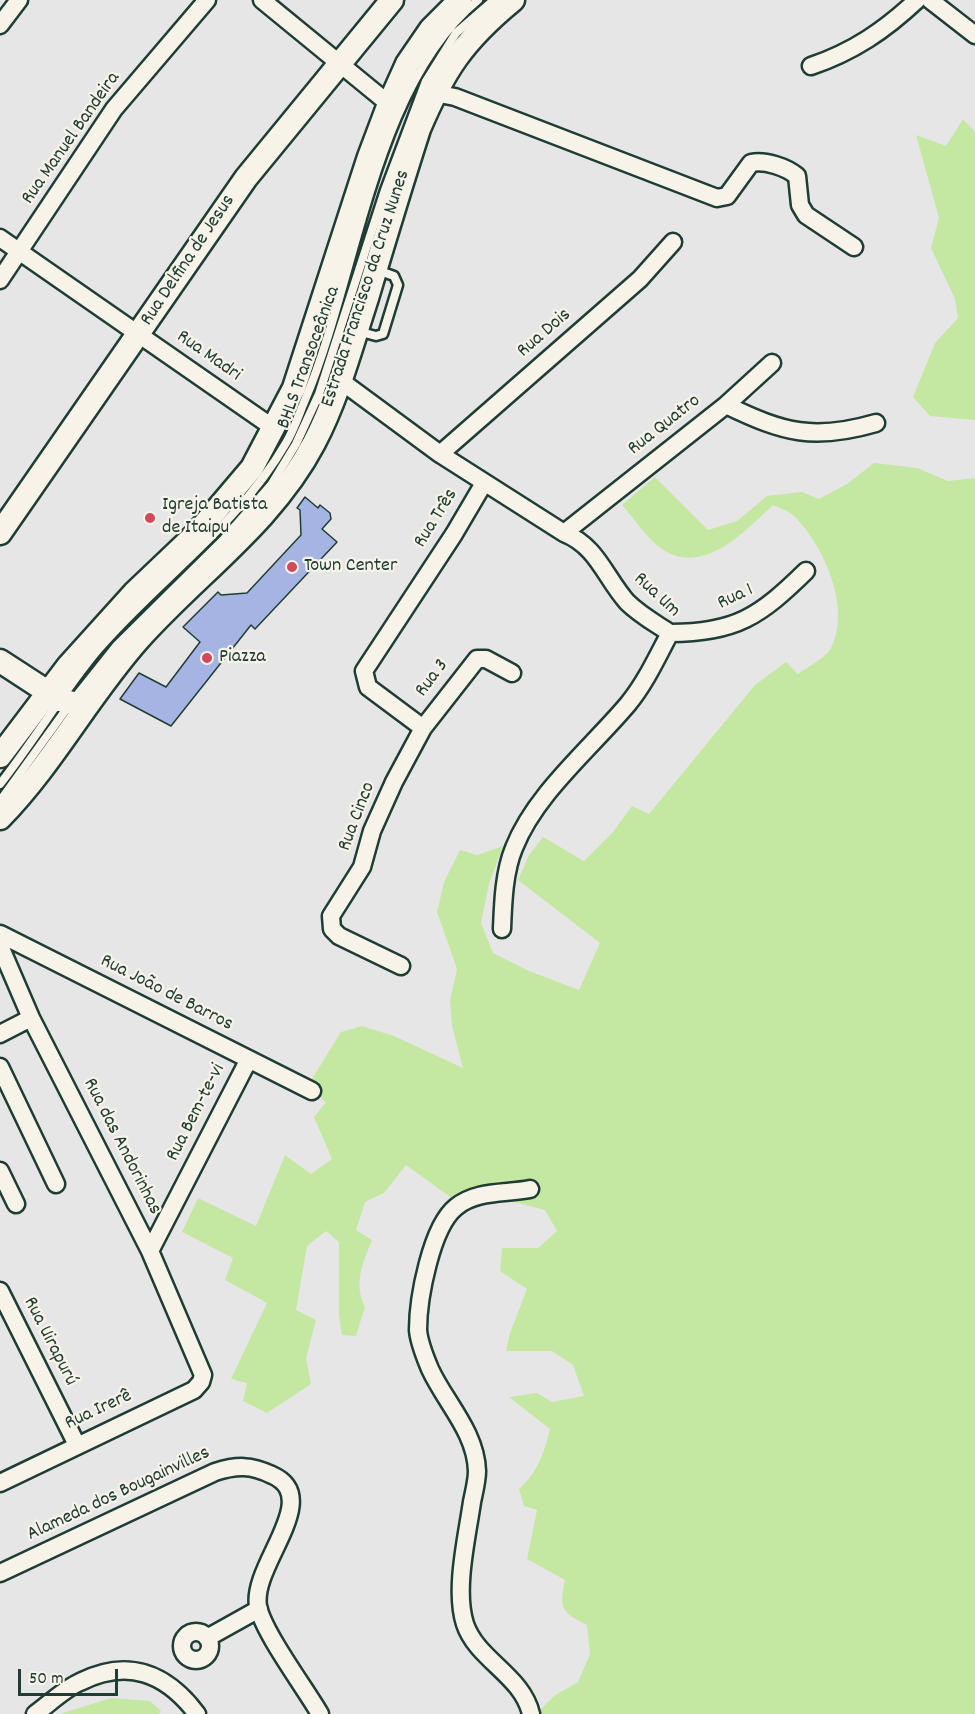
<!DOCTYPE html>
<meta charset="utf-8">
<style>
body{margin:0}
#map{position:relative;width:975px;height:1714px;overflow:hidden;background:#e7e6e7;font-family:Dekko,sans-serif}
canvas{display:block}
.scale{position:absolute;left:18px;top:1669px;width:100px;height:27px;box-sizing:border-box;border:3px solid #1f3d34;border-top:0;padding-left:8px;font-size:18px;line-height:21px;white-space:nowrap;color:#1f3d34;-webkit-text-stroke:4px #f7f3e8;paint-order:stroke}
</style>
<div id="map">
<canvas width="975" height="1714"></canvas>
<div class="scale">50 m</div>
</div>
<script>
const g = document.querySelector('canvas').getContext('2d');
g.lineJoin = 'round';
function fill(path, color) { g.fillStyle = color; g.fill(path, 'evenodd'); }
function strokePath(path, color, width, dash) { g.strokeStyle = color; g.lineWidth = width; g.lineCap = dash ? 'butt' : 'round'; g.setLineDash(dash || []); g.stroke(path); }
function write(font, color, halo, rows, align = 'center') {
  g.font = font + ' Dekko,sans-serif'; g.lineWidth = 4.5; g.setLineDash([]); g.textBaseline = 'middle'; g.strokeStyle = halo; g.fillStyle = color; for (const [text, x, y, turn = 0] of rows) {
    g.save(); g.translate(x, y); g.rotate((+turn || 0) * Math.PI / 180); g.textAlign = isNaN(turn) ? turn : align; if (halo) g.strokeText(text, 0, 0); g.fillText(text, 0, 0); g.restore();
  }
}
const green = new Path2D(`
 M 963,119 L 975,132 L 975,420 L 930,416 L 913,397 L 935,343 L 958,318 L 955,299 L 931,248 L 939,218 L 916,135 L 946,146 Z
 M 874,463 L 917,468 L 948,481 L 975,478 L 975,1714 L 540,1714 L 539,1711 L 554,1696 L 578,1682 L 590,1654 L 587,1625 C 561,1612 559,1608 565,1580 L 527,1559 L 537,1510 L 524,1506 L 519,1489 C 538,1472 544,1453 550,1429 L 509,1397 L 537,1393 L 552,1402 L 584,1396 L 573,1365 L 552,1351 L 506,1351 L 510,1333 L 527,1289 L 500,1271 L 502,1248 L 538,1248 L 557,1231 L 545,1210 L 504,1199 L 460,1204 L 406,1165 L 384,1193 L 365,1202 L 356,1230 L 372,1240 C 363,1263 353,1283 365,1307 L 356,1336 L 342,1335 L 339,1316 L 339,1242 L 326,1231 L 307,1246 L 296,1310 L 316,1320 L 306,1358 L 311,1384 L 267,1413 L 243,1401 L 247,1383 L 231,1379 L 267,1303 L 225,1280 L 233,1258 L 182,1232 L 198,1198 L 256,1226 L 285,1155 L 311,1174 L 332,1159 L 314,1117 L 326,1102 L 307,1087 L 341,1032 L 362,1026 L 394,1036 L 463,1068 L 452,1026 L 450,1000 L 457,969 L 437,912 L 444,882 L 460,850 L 477,855 L 503,846 L 489,884 L 481,923 L 493,953 L 529,971 L 579,990 L 600,943 L 518,880 L 529,855 L 543,837 L 584,861 L 613,832 L 632,806 L 649,814 L 755,685 L 786,662 L 798,674 C 807,667 826,658 831,648 C 852,607 823,545 794,516 C 789,511 779,508 773,505 C 745,531 704,577 662,549 C 647,539 634,518 622,505 L 655,477 L 708,530 L 737,521 L 767,496 L 802,492 L 819,499 L 847,484 Z
 M 111,1698 L 150,1701 L 161,1711 L 159,1714 L 60,1714 Z`);
const building = new Path2D(`
 M 305,497 L 318,508 L 320,505 L 330,513 L 331,519 L 322,529 L 337,542 L 255,629 L 251,625 L 171,726 L 120,699 L 139,673 L 166,687 L 200,642 L 183,627 L 218,592 L 221,595 L 247,593 L 301,535 L 300,510 L 297,508 Z`);
const lane = new Path2D(`
 M 357,331 L 376,336 L 383,334 L 398,285 L 394,276 L 377,270
 M 0,784 C 34,741 62,693 97,651 C 158,580 239,525 286,443 C 294,430 299,414 305,400 C 357,278 373,86 478,0
 M 0,801 L 70,704 L 117,645 L 224,539 L 271,485 L 296,444 L 319,394 L 385,190 L 426,81 L 456,33 L 494,0`);
const street = new Path2D(`
 M 262,0 L 389,104
 M 930,0 L 975,35
 M 0,25 L 19,0
 M 811,66 C 853,52 885,30 917,0
 M 434,93 L 455,97 L 717,198 L 727,196 L 751,163 C 765,160 786,167 797,176 L 800,205 L 806,215 L 854,247
 M 0,238 L 275,429
 M 0,280 L 114,109 L 207,0
 M 341,381 L 440,454 L 564,533 C 597,546 605,577 627,602 C 640,615 655,623 670,633 C 657,657 646,682 628,704 C 591,748 535,794 514,848 C 504,872 503,903 502,929
 M 726,405 L 772,363
 M 440,454 L 640,279 L 673,242
 M 564,533 L 726,405 C 784,433 814,441 876,423
 M 670,633 C 736,633 760,616 806,571
 M 423,728 L 368,687 L 364,671 L 454,534 L 484,483
 M 0,934 L 312,1091
 M 0,946 L 31,1018 L 150,1251 L 203,1375 L 201,1382 L 194,1390 L 0,1483
 M 401,966 L 339,936 L 332,929 L 331,916 L 362,867 L 372,831 L 394,782 L 423,728 L 477,659 L 486,659 L 512,673
 M 0,1034 L 31,1018
 M 0,1067 L 56,1184
 M 0,1171 L 16,1204
 M 530,1189 C 505,1194 477,1190 456,1207 C 431,1227 418,1299 418,1330 C 419,1343 425,1357 430,1369 C 445,1402 476,1432 477,1471 C 477,1481 474,1492 472,1502 C 467,1537 454,1590 465,1624 C 477,1660 522,1675 531,1714
 M 150,1251 L 249,1059
 M 0,1291 L 77,1445
 M 0,1573 L 215,1472 C 237,1465 251,1465 272,1475 C 324,1498 251,1565 258,1606 C 263,1632 305,1688 320,1714
 M182 1646a14 14 0 1 1 28 0a14 14 0 1 1-28 0Z
 M 207,1638 L 259,1609
 M 35,1714 C 49,1704 64,1689 80,1682 C 128,1658 166,1673 197,1714`);
const secondary = new Path2D(`
 M 0,533 L 246,178 L 392,0
 M 0,661 L 60,700 L 86,706
 M 0,756 L 69,665 L 134,593 L 196,534 L 252,468 L 294,388 L 369,157 L 389,104 L 407,64 L 431,29 L 460,0
 M 0,818 C 53,764 89,695 139,639 C 198,573 272,523 314,443 C 338,397 351,347 367,298 C 384,241 401,185 419,129 C 444,70 463,41 513,0`);
const markers = [
 [150,518,6,"#d1495b"],
 [292,567,6,"#d1495b"],
 [207,658,6,"#d1495b"]
];
const streetNames = [
 ["Rua Manuel Bandeira",72,139,-55],
 ["Rua Delfina de Jesus",189,261,-56],
 ["Estrada Francisco da Cruz Nunes",367,289,-72],
 ["Rua Dois",545,334,-41],
 ["Rua Madri",208,357,35],
 ["BHLS Transoceânica",310,358,-70],
 ["Rua Quatro",665,426,-38],
 ["Rua Três",437,519,-58],
 ["Rua Um",656,596,43],
 ["Rua 1",736,598,-25],
 ["Rua 3",433,679,-53],
 ["Rua Cinco",358,817,-69],
 ["Rua João de Barros",166,994,27],
 ["Rua Bem-te-vi",197,1113,-63],
 ["Rua das Andorinhas",121,1147,63],
 ["Rua Uirapurú",49,1342,63],
 ["Rua Irerê",99,1411,-25],
 ["Alameda dos Bougainvilles",119,1495,-25]
];
const poiNames = [
 ["Igreja Batista",162,506],
 ["de Itaipu",162,529],
 ["Town Center",304,567],
 ["Piazza",219,658]
];
fill(green, '#c4e8a2');
fill(building, '#a6b4e4');
strokePath(building, '#1f3d34', 1.5);
strokePath(lane, '#1f3d34', 13);
strokePath(street, '#1f3d34', 21);
strokePath(secondary, '#1f3d34', 27);
strokePath(lane, '#f7f3e8', 8);
strokePath(street, '#f7f3e8', 16);
strokePath(secondary, '#f7f3e8', 22);
for (const [x, y, r, color] of markers) { const dot = new Path2D(); dot.arc(x, y, r, 0, 2 * Math.PI); g.fillStyle = color; g.fill(dot); strokePath(dot, '#f7f3e8', 2); }
write('20px', '#1f3d34', '#f7f3e8', streetNames);
write('20px', '#1f3d34', '#f7f3e8', poiNames, 'left');
</script>
